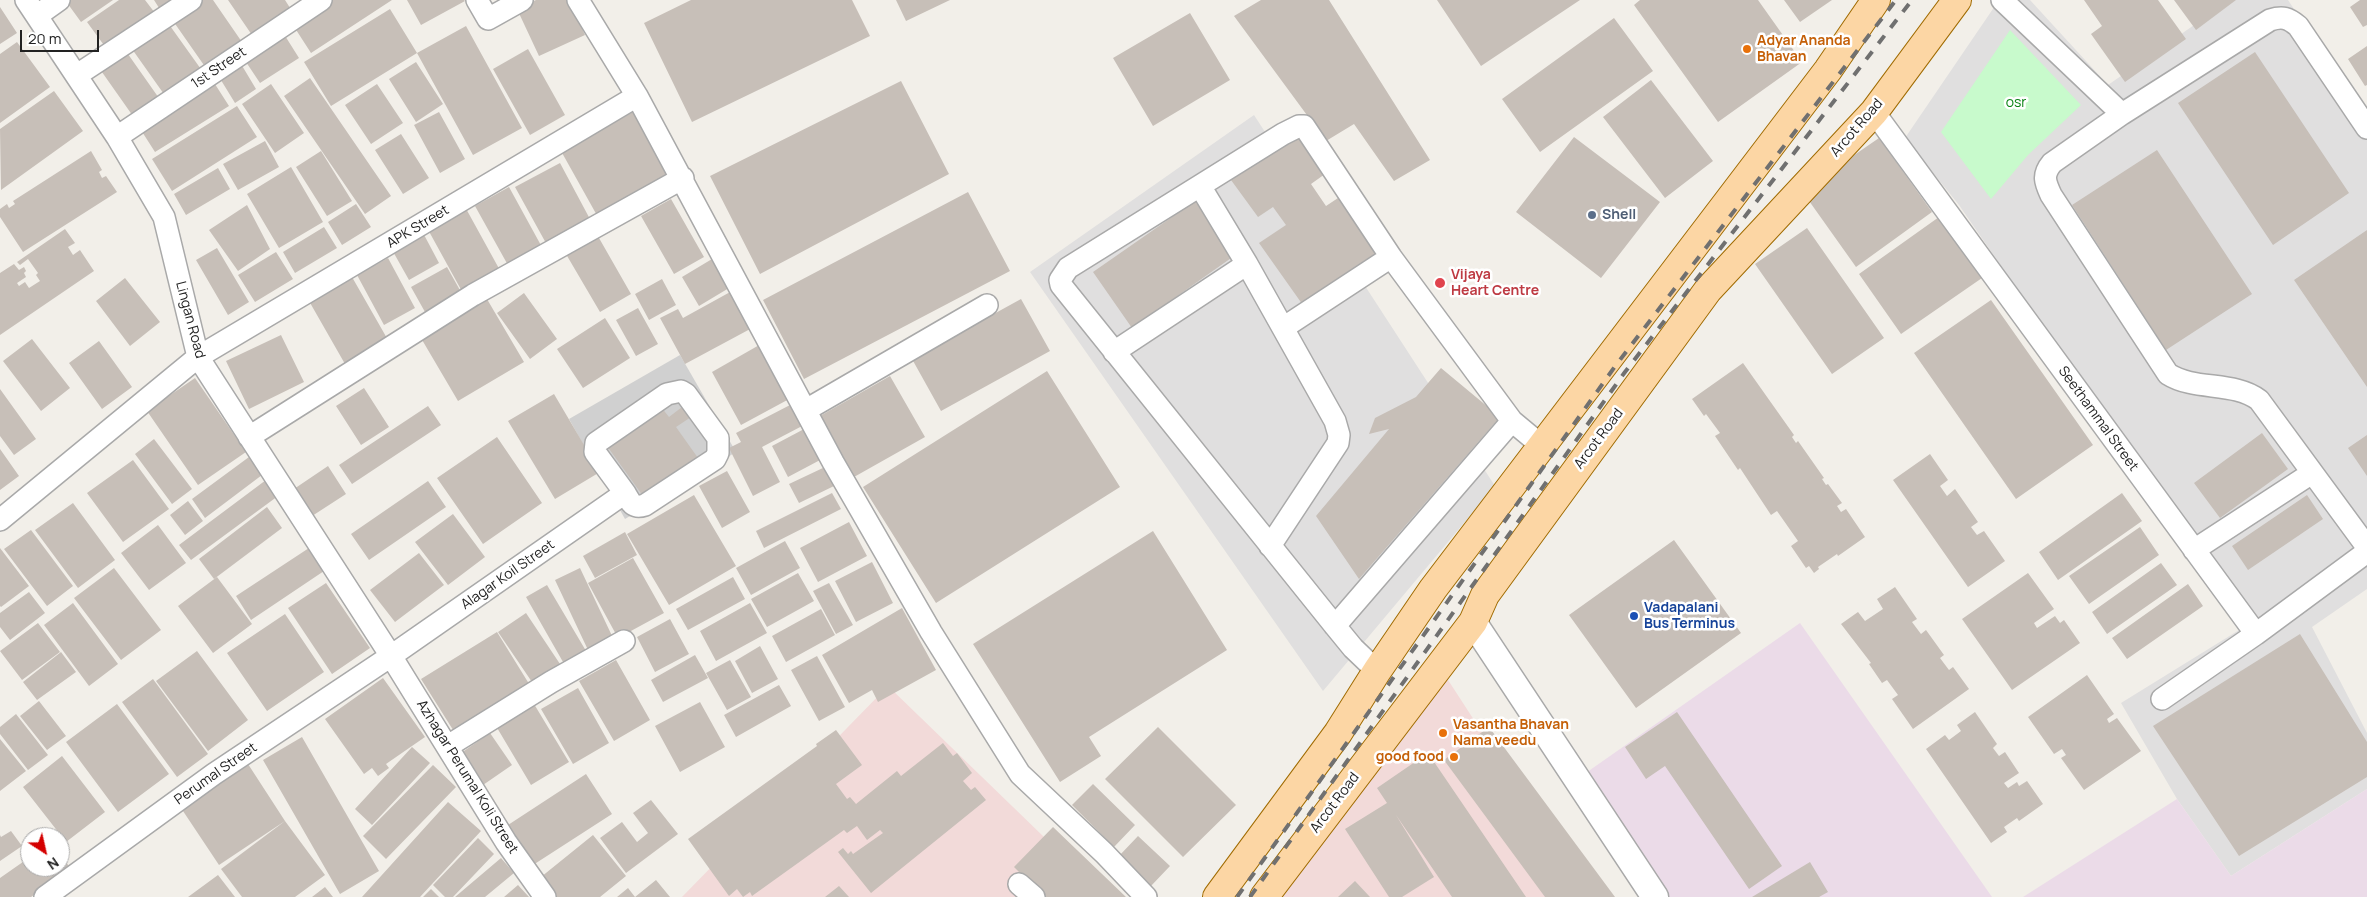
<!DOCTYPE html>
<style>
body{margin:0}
#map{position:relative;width:2367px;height:897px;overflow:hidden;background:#f2efe9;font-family:Manrope,sans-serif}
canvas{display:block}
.north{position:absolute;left:20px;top:827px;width:50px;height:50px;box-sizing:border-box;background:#fff;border:1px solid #a7a7a7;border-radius:50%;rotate:145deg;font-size:14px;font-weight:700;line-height:20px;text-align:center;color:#222}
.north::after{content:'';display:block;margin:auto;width:18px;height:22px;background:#d40000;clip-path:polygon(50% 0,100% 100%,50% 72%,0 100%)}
.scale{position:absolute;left:20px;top:30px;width:79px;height:22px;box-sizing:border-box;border:2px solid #222;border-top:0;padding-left:6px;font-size:15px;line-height:18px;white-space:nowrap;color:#222;-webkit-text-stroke:4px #fff;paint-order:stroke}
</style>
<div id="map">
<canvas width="2367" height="897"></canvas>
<div class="north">N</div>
<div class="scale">20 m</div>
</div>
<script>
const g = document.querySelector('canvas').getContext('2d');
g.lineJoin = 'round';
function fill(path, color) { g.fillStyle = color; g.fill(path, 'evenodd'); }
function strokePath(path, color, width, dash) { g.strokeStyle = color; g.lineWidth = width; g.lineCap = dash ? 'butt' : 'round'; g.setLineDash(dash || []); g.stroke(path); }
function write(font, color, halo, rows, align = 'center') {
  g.font = font + ' Manrope,sans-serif'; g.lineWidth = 5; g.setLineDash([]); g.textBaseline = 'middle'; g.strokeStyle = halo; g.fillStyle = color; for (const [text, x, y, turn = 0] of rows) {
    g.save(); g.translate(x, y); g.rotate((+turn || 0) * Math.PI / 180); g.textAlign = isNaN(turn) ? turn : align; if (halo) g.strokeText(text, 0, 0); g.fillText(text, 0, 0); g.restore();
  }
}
const residential = new Path2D(`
 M 1999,0 L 2030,0 L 2108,85 L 2230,0 L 2288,0 L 2367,119 L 2367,589 L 2312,627 L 2367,733 L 2367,789 L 2231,876 L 2177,799 L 2121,703 L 2244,627 L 2239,611 L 1959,205 L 1905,138 Z
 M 1254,115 L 1495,486 L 1323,691 L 1030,272 Z`);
const commercial = new Path2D(`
 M 1437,663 L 1589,897 L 1277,897 Z
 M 888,686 L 1106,897 L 682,897 Z`);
const industrial = new Path2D(`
 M 1800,623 L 1992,897 L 1658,897 L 1580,777 Z
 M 2367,789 L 2367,897 L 2023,897 L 2177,799 L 2231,876 Z`);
const religious = new Path2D(`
 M 680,355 L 736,452 L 625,519 L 569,419 Z`);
const park = new Path2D(`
 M 2010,30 L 2081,105 L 2028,155 L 1991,199 L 1941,132 Z`);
const building = new Path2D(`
 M 65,0 L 113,0 L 81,22 Z
 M 119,0 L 145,0 L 155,13 L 106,48 L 87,22 Z
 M 154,0 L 177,0 L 161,11 Z
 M 196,0 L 213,0 L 244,45 L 208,71 L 171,18 Z
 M 228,0 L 285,0 L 292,11 L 254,38 Z
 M 324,0 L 392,0 L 311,53 L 291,22 Z
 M 407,0 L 464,0 L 465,1 L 421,25 Z
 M 536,0 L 569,0 L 585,35 L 539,56 L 517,9 Z
 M 691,0 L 852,0 L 870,36 L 692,122 L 644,23 Z
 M 896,0 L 950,0 L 906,21 Z
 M 1261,0 L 1329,0 L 1430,160 L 1394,181 L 1354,124 L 1326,141 L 1234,16 Z
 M 1437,0 L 1580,0 L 1481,66 Z
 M 1640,0 L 1758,0 L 1802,62 L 1718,122 L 1634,5 Z
 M 1784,0 L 1832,0 L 1800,22 Z
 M 2084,0 L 2158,0 L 2186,39 L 2125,82 L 2091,34 L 2102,26 Z
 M 2174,0 L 2236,0 L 2196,30 Z
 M 2360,0 L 2367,0 L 2367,25 L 2363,27 L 2350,7 Z
 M 0,7 L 17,33 L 0,44 Z
 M 390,9 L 417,53 L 466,26 L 522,128 L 473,155 L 417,53 L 331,106 L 304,62 Z
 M 1190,13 L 1230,80 L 1153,126 L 1113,58 Z
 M 1614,18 L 1653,71 L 1540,152 L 1502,99 Z
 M 168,23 L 203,72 L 166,97 L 132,49 Z
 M 282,31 L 299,58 L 260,83 L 242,56 Z
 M 17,42 L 50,87 L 0,123 L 0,54 Z
 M 2367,46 L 2367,85 L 2365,86 L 2348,59 Z
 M 123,47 L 161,101 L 135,119 L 97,65 Z
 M 528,49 L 565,115 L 530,135 L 493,69 Z
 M 2255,52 L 2349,193 L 2273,245 L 2178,103 Z
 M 238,59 L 256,89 L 235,103 L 216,72 Z
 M 416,62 L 443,104 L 416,122 L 389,79 Z
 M 310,78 L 391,196 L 365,214 L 284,96 Z
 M 1651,80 L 1713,161 L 1665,198 L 1603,117 Z
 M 213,81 L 229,106 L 155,152 L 139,127 Z
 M 901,81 L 949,174 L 760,274 L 710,176 Z
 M 271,84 L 304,133 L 275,153 L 242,104 Z
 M 377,84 L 403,123 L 371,144 L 345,105 Z
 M 54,91 L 83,131 L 1,190 L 0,129 Z
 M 237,106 L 257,137 L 172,191 L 152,159 Z
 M 439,112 L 465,159 L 440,173 L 414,125 Z
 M 633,112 L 670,180 L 599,219 L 561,151 Z
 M 401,134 L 429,178 L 403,194 L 375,150 Z
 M 1297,134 L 1325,174 L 1311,184 L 1326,206 L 1341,196 L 1381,254 L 1305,308 L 1259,243 L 1286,225 L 1273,207 L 1258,217 L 1231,180 Z
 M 1574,137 L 1660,202 L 1601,278 L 1516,212 Z
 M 1879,138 L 1932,212 L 1856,267 L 1802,191 Z
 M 265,141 L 279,167 L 238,190 L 223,164 Z
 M 2157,150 L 2252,294 L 2166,350 L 2072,205 Z
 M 91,151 L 102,170 L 99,172 L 102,178 L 106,176 L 117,192 L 23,252 L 0,217 L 0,209 L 7,204 L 9,208 L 15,204 L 13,201 Z
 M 321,151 L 352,201 L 327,216 L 296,167 Z
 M 560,163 L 591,221 L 547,245 L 515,187 Z
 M 291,167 L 323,222 L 279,248 L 247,194 Z
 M 218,168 L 230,189 L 186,215 L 174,194 Z
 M 509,187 L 543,249 L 509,267 L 475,206 Z
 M 968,192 L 1010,271 L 804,379 L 763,300 Z
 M 671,199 L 704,257 L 674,274 L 641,216 Z
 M 1195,201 L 1234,256 L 1132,328 L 1093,272 Z
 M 356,204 L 371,227 L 342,245 L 328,222 Z
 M 247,205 L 270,249 L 238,271 L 209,230 Z
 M 464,205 L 502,274 L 464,295 L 426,226 Z
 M 1939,217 L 1982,278 L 1901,334 L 1859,274 Z
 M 324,227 L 337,248 L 295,273 L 283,252 Z
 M 1807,228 L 1884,338 L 1832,374 L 1755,264 Z
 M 65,229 L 75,243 L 68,247 L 73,255 L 80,250 L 94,271 L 0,335 L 0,273 L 14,264 L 19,270 L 24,267 L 26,271 L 24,273 L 26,277 L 17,283 L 19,286 L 25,282 L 29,288 L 40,281 L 36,275 L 38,273 L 28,259 L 20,265 L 17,262 Z
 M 2367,230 L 2367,387 L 2294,280 Z
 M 422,231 L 439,263 L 409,280 L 391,248 Z
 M 595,231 L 631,294 L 600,312 L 563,249 Z
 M 217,248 L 249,302 L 228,315 L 196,260 Z
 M 276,252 L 293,279 L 255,302 L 238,275 Z
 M 388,258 L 415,308 L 384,325 L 357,275 Z
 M 712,259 L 729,288 L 699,306 L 682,277 Z
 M 447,267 L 461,292 L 425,312 L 411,287 Z
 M 352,277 L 388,340 L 345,364 L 309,301 Z
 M 125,278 L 160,322 L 130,346 L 96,301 Z
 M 662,279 L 676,305 L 649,320 L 635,294 Z
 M 732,291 L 752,328 L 685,364 L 660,318 L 678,309 L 683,318 Z
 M 524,293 L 557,339 L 530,359 L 497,313 Z
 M 484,294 L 524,362 L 458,401 L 418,333 Z
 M 1021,299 L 1050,351 L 941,411 L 912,359 Z
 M 1991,300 L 2093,445 L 2016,499 L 1914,353 Z
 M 638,308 L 658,344 L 636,356 L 616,320 Z
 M 605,318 L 630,358 L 583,388 L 557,349 Z
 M 281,335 L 304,382 L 249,409 L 226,361 Z
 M 32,339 L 70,388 L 41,411 L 3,361 Z
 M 99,341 L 132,387 L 102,409 L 69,363 Z
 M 761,344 L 791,398 L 741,425 L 712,372 Z
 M 1743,363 L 1794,435 L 1792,437 L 1796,443 L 1798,441 L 1824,478 L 1822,479 L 1826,485 L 1828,484 L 1842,503 L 1837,506 L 1841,512 L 1846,509 L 1865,537 L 1838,556 L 1837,554 L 1818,567 L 1819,569 L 1814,573 L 1809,566 L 1806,568 L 1791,546 L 1798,541 L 1777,511 L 1771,515 L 1740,468 L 1738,470 L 1715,436 L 1720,433 L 1706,414 L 1704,416 L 1692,399 Z
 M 1441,368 L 1500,417 L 1359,579 L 1316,516 L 1389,429 L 1369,434 L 1375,418 L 1416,397 Z
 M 1047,371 L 1120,487 L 936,603 L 863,487 Z
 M 890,376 L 925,437 L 854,477 L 820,416 Z
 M 195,378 L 246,452 L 198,485 L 147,411 Z
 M 364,388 L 389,427 L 361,445 L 336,406 Z
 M 0,389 L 36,439 L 14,455 L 0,436 Z
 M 554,394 L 600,472 L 555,499 L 508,421 Z
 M 686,404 L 694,415 L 676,427 L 698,458 L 643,496 L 607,446 L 661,407 L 669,417 Z
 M 792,404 L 804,425 L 762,447 L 780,482 L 753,496 L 729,448 L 741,442 L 736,433 Z
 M 428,406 L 441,425 L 352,484 L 339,465 Z
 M 806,428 L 822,459 L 788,477 L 772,446 Z
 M 2262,433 L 2288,469 L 2220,518 L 2194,483 Z
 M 2367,435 L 2367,476 L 2348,448 Z
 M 497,437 L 542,503 L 483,544 L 437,478 Z
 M 154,439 L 192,489 L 172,504 L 135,454 Z
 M 0,449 L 19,476 L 0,490 Z
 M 1930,454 L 1948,480 L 1940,486 L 1947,496 L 1955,489 L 1978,522 L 1971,527 L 1977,535 L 1984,531 L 2005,561 L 1968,587 L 1893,480 Z
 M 249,457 L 262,475 L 205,518 L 192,499 Z
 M 133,460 L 169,509 L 123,542 L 87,493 Z
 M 328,466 L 346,494 L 309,518 L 291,491 Z
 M 825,467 L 834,486 L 799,503 L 789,484 Z
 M 727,471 L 750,512 L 722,528 L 699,486 Z
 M 266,480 L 278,496 L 191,560 L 179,545 Z
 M 428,481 L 446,507 L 369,560 L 351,534 Z
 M 832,493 L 841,509 L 764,548 L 756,531 Z
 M 2122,493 L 2142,521 L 2058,580 L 2039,552 Z
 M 694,495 L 736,566 L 669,605 L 627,534 Z
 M 2307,495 L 2323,519 L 2248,570 L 2232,546 Z
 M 188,501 L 203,521 L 185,535 L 170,515 Z
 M 73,503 L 115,560 L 78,588 L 35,530 Z
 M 267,507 L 282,528 L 214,579 L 199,559 Z
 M 453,514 L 485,557 L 448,585 L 415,542 Z
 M 849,522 L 867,556 L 818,582 L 800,548 Z
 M 158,525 L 186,563 L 149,590 L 121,553 Z
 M 2140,527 L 2159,555 L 2089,604 L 2069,576 Z
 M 31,530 L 73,586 L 47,606 L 4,549 Z
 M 1153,531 L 1227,650 L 1089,737 L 1101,756 L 1060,782 L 973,644 Z
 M 625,532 L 637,555 L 595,578 L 583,556 Z
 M 1674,540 L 1741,633 L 1636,708 L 1569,615 Z
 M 785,541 L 800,568 L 751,595 L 736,568 Z
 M 0,548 L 29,586 L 1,607 L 0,606 Z
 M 309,548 L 324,571 L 251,620 L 236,596 Z
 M 419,553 L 444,585 L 395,622 L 370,590 Z
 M 633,558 L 664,613 L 618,638 L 588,583 Z
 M 872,562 L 893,603 L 856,622 L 835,581 Z
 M 2161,563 L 2177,585 L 2107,634 L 2092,612 Z
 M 114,568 L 161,630 L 121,660 L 74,598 Z
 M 580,568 L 613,638 L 588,650 L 555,580 Z
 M 798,573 L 814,601 L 767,627 L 751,599 Z
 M 2028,573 L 2054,609 L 2034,623 L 2037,628 L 2055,616 L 2060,623 L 2064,620 L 2080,643 L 2012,690 L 1962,619 Z
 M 217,577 L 252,624 L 213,653 L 178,606 Z
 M 733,577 L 745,599 L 688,630 L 676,609 Z
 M 326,583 L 370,648 L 332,674 L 288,608 Z
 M 829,583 L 853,625 L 836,634 L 813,591 Z
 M 2188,584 L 2203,606 L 2127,659 L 2112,638 Z
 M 547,585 L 589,656 L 567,669 L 526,597 Z
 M 1895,587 L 1917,619 L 1912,622 L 1921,634 L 1926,630 L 1944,655 L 1940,658 L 1949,670 L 1953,667 L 1969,689 L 1913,729 L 1892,699 L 1898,695 L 1887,680 L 1882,683 L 1869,664 L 1871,663 L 1841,624 L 1858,612 L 1865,621 L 1883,609 L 1877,599 Z
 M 29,592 L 45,613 L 10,640 L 0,627 L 0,613 Z
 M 73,603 L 118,664 L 89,686 L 44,625 Z
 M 750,603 L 767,633 L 716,661 L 700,631 Z
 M 902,608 L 936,670 L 878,702 L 872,690 L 849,703 L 822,655 Z
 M 821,609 L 835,635 L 786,662 L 772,636 Z
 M 526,613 L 562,667 L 534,685 L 498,632 Z
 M 285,614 L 324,672 L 267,711 L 227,653 Z
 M 670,619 L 689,654 L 655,672 L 637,637 Z
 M 38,623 L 60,652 L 22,680 L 0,651 Z
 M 497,632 L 531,687 L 455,733 L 421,679 Z
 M 2300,634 L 2367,742 L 2367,777 L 2239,856 L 2153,726 Z
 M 760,646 L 778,679 L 752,693 L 735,661 Z
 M 197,651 L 248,720 L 208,751 L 156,681 Z
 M 61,652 L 76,672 L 37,700 L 23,682 Z
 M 695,655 L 708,678 L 663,702 L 651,680 Z
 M 817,656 L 845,707 L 819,721 L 791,670 Z
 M 616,660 L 650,720 L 614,741 L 579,681 Z
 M 730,660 L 751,697 L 727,710 L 706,673 Z
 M 2087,675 L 2114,714 L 2107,719 L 2109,723 L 2117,718 L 2141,751 L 2084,790 L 2061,758 L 2066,755 L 2062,749 L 2054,754 L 2028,717 Z
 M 383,678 L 425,737 L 386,764 L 389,768 L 378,776 L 372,768 L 364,774 L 325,719 Z
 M 153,679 L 208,754 L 177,777 L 122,702 Z
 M 779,685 L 791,706 L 736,737 L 724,715 Z
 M 578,688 L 609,743 L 573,764 L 541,709 Z
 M 39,701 L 66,736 L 47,750 L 20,716 Z
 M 700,702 L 725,747 L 680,772 L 655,726 Z
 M 117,704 L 169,774 L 118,812 L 66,742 Z
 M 534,704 L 569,762 L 531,785 L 496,726 Z
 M 1677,712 L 1782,866 L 1749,889 L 1665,766 L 1646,779 L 1625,747 Z
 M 1975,712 L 1997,744 L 1993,748 L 1999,756 L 2005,752 L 2019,773 L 2004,783 L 2008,788 L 2017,782 L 2019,786 L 2027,781 L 2043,804 L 2019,821 L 2017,818 L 2004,827 L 2007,832 L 1991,843 L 1926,749 L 1945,735 L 1949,740 L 1961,731 L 1957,725 Z
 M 16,714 L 48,755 L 28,770 L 0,734 L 0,727 Z
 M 1158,727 L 1236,805 L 1183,857 L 1105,779 Z
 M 1489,727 L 1615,897 L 1545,897 L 1444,760 Z
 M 836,730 L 862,765 L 836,784 L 847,799 L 850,797 L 856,804 L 897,771 L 901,776 L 943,743 L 953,756 L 957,753 L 972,773 L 963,781 L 971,790 L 975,787 L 986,800 L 871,893 L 838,852 L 843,848 L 848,854 L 851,851 L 853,854 L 883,833 L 880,830 L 867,840 L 857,826 L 847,833 L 844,830 L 752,896 L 750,892 L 743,897 L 737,889 L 729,896 L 688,839 L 817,746 L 816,744 Z
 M 490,733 L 512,765 L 483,785 L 461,753 Z
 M 302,737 L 379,871 L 340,894 L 263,760 Z
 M 0,739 L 26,771 L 0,791 Z
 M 412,747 L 430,763 L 372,825 L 355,809 Z
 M 1428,753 L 1526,897 L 1452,897 L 1396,815 L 1434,877 L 1402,897 L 1389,897 L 1345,829 L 1387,803 L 1377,788 Z
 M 62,756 L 105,812 L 66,842 L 23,787 Z
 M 248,764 L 285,821 L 219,865 L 181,808 Z
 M 433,765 L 456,787 L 386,859 L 363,836 Z
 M 586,774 L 612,814 L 533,865 L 508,825 Z
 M 1093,784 L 1135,825 L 1114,847 L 1072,805 Z
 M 651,800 L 678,834 L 626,873 L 600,838 L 622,822 L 637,842 L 648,833 L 633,813 Z
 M 448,802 L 481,831 L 420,897 L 362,897 Z
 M 285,821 L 325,875 L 295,897 L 242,897 L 221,869 Z
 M 1053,827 L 1126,897 L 1044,897 L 1014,867 Z
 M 11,831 L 22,846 L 0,861 L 0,835 L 1,837 Z
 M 593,835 L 626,876 L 600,897 L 557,897 L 541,877 Z
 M 1138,836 L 1170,866 L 1151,886 L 1119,856 Z
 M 478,838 L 494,854 L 453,897 L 445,897 L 433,885 Z
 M 60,854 L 71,869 L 31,897 L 0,897 L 0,878 L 30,857 L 30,867 L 60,867 Z
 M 501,858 L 514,873 L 485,897 L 455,897 Z
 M 1810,862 L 1828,892 L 1819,897 L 1752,897 Z
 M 218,875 L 235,897 L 188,897 Z
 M 656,880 L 670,897 L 617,897 L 628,888 L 635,897 Z
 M 1355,881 L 1370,897 L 1338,897 Z
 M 518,885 L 529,897 L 504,897 Z
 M 839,886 L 849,897 L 825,897 Z
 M 325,887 L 333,897 L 312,897 Z
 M 431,889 L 439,897 L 423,897 Z`);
const minor = new Path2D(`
 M 26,0 L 117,137 L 164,217 L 198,357 L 391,656 L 506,842 L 545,897
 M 477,0 L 488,19 L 522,0
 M 578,0 L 637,96 L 833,462 L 931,632 L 1020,774 L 1104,853 L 1146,897
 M 2002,0 L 2122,114
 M 38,15 L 59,0
 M 77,75 L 191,0
 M 1874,112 L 2256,634 L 2162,699
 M 2367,128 L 2298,26 C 2288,18 2283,16 2270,20 L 2122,114 L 2052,163 C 2042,175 2045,182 2051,195 L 2168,374 C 2195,391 2234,381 2259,400 L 2367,547
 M 117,137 L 321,0
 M 1200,186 L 1247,264
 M 1283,328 L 1391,257
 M 1114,352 L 1247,264 L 1335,421 L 1339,435 L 1338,443 L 1270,546
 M 806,410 L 987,305
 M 249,437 L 473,295 L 683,178
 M 0,520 L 198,357 L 637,96
 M 2194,550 L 2312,473
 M 1335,626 L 1512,421
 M 2256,634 L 2367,552
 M 1377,671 L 1353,648 L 1335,626 L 1061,285 L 1060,280 L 1068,268 L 1283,134 L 1299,126 L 1304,126 L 1391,257 L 1512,421 L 1542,446
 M 448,746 L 551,682 L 624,641
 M 1019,884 L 1034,897
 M 45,897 L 214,774 L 391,656 L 625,493 C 631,503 633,509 645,505 L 715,459 L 718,453 L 718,438 L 686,394 L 681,391 L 667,394 L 596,443 L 595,452 L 625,493`);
const tertiary = new Path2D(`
 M 1473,622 L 1655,897`);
const primary = new Path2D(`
 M 1217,897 L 1338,733 L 1377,671 L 1433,589 L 1828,70 L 1876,0
 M 1264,897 L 1473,622 L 1485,595 L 1708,290 L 1874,112 L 1957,0`);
const rail = new Path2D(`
 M 1237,897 L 1616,365 L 1896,0
 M 1250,897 L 1625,372 L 1912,0`);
const markers = [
 [1747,49,5,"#e8710a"],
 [1592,215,5,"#5c6f8a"],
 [1440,283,6,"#e0444e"],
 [1634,616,5,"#1a4fb4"],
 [1443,733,5,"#e8710a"],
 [1454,757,5,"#e8710a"]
];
const foodNames = [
 ["Adyar Ananda",1757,41],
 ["Bhavan",1757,57],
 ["Vasantha Bhavan",1453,725],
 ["Nama veedu",1453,741],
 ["good food",1444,757,"right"]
];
const streetNames = [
 ["1st Street",219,68,-34],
 ["Arcot Road",1857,128,-49],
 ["APK Street",418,227,-31],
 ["Lingan Road",190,320,75],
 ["Seethammal Street",2098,419,54],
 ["Arcot Road",1599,439,-53],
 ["Alagar Koil Street",508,575,-35],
 ["Perumal Street",216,774,-35],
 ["Azhagar Perumal Koli Street",467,777,58],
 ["Arcot Road",1335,803,-53]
];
const parkNames = [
 ["osr",2016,103]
];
const serviceNames = [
 ["Shell",1602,215]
];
const healthNames = [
 ["Vijaya",1451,275],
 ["Heart Centre",1451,291]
];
const transitNames = [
 ["Vadapalani",1644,608],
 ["Bus Terminus",1644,624]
];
fill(residential, '#e0dfdf');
fill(commercial, '#f2dad9');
fill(industrial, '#ebdbe8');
fill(religious, '#d0d0d0');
fill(park, '#c8facc');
fill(building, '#c7bfb8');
strokePath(minor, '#a9a9a9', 24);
strokePath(tertiary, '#a9a9a9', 29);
strokePath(primary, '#a06b00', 30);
strokePath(minor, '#fff', 21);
strokePath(tertiary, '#fff', 26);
strokePath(primary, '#fcd6a4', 28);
strokePath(rail, '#707070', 4, [10, 10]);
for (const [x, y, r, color] of markers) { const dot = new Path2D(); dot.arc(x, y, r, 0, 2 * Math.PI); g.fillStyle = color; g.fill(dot); strokePath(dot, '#fff', 2); }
write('bold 14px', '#c56008', '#fff', foodNames, 'left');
write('14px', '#222', '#fff', streetNames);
write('14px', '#0c8416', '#fff', parkNames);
write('bold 14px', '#4e5e75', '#fff', serviceNames, 'left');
write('bold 14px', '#be3a42', '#fff', healthNames, 'left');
write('bold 14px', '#164399', '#fff', transitNames, 'left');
</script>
